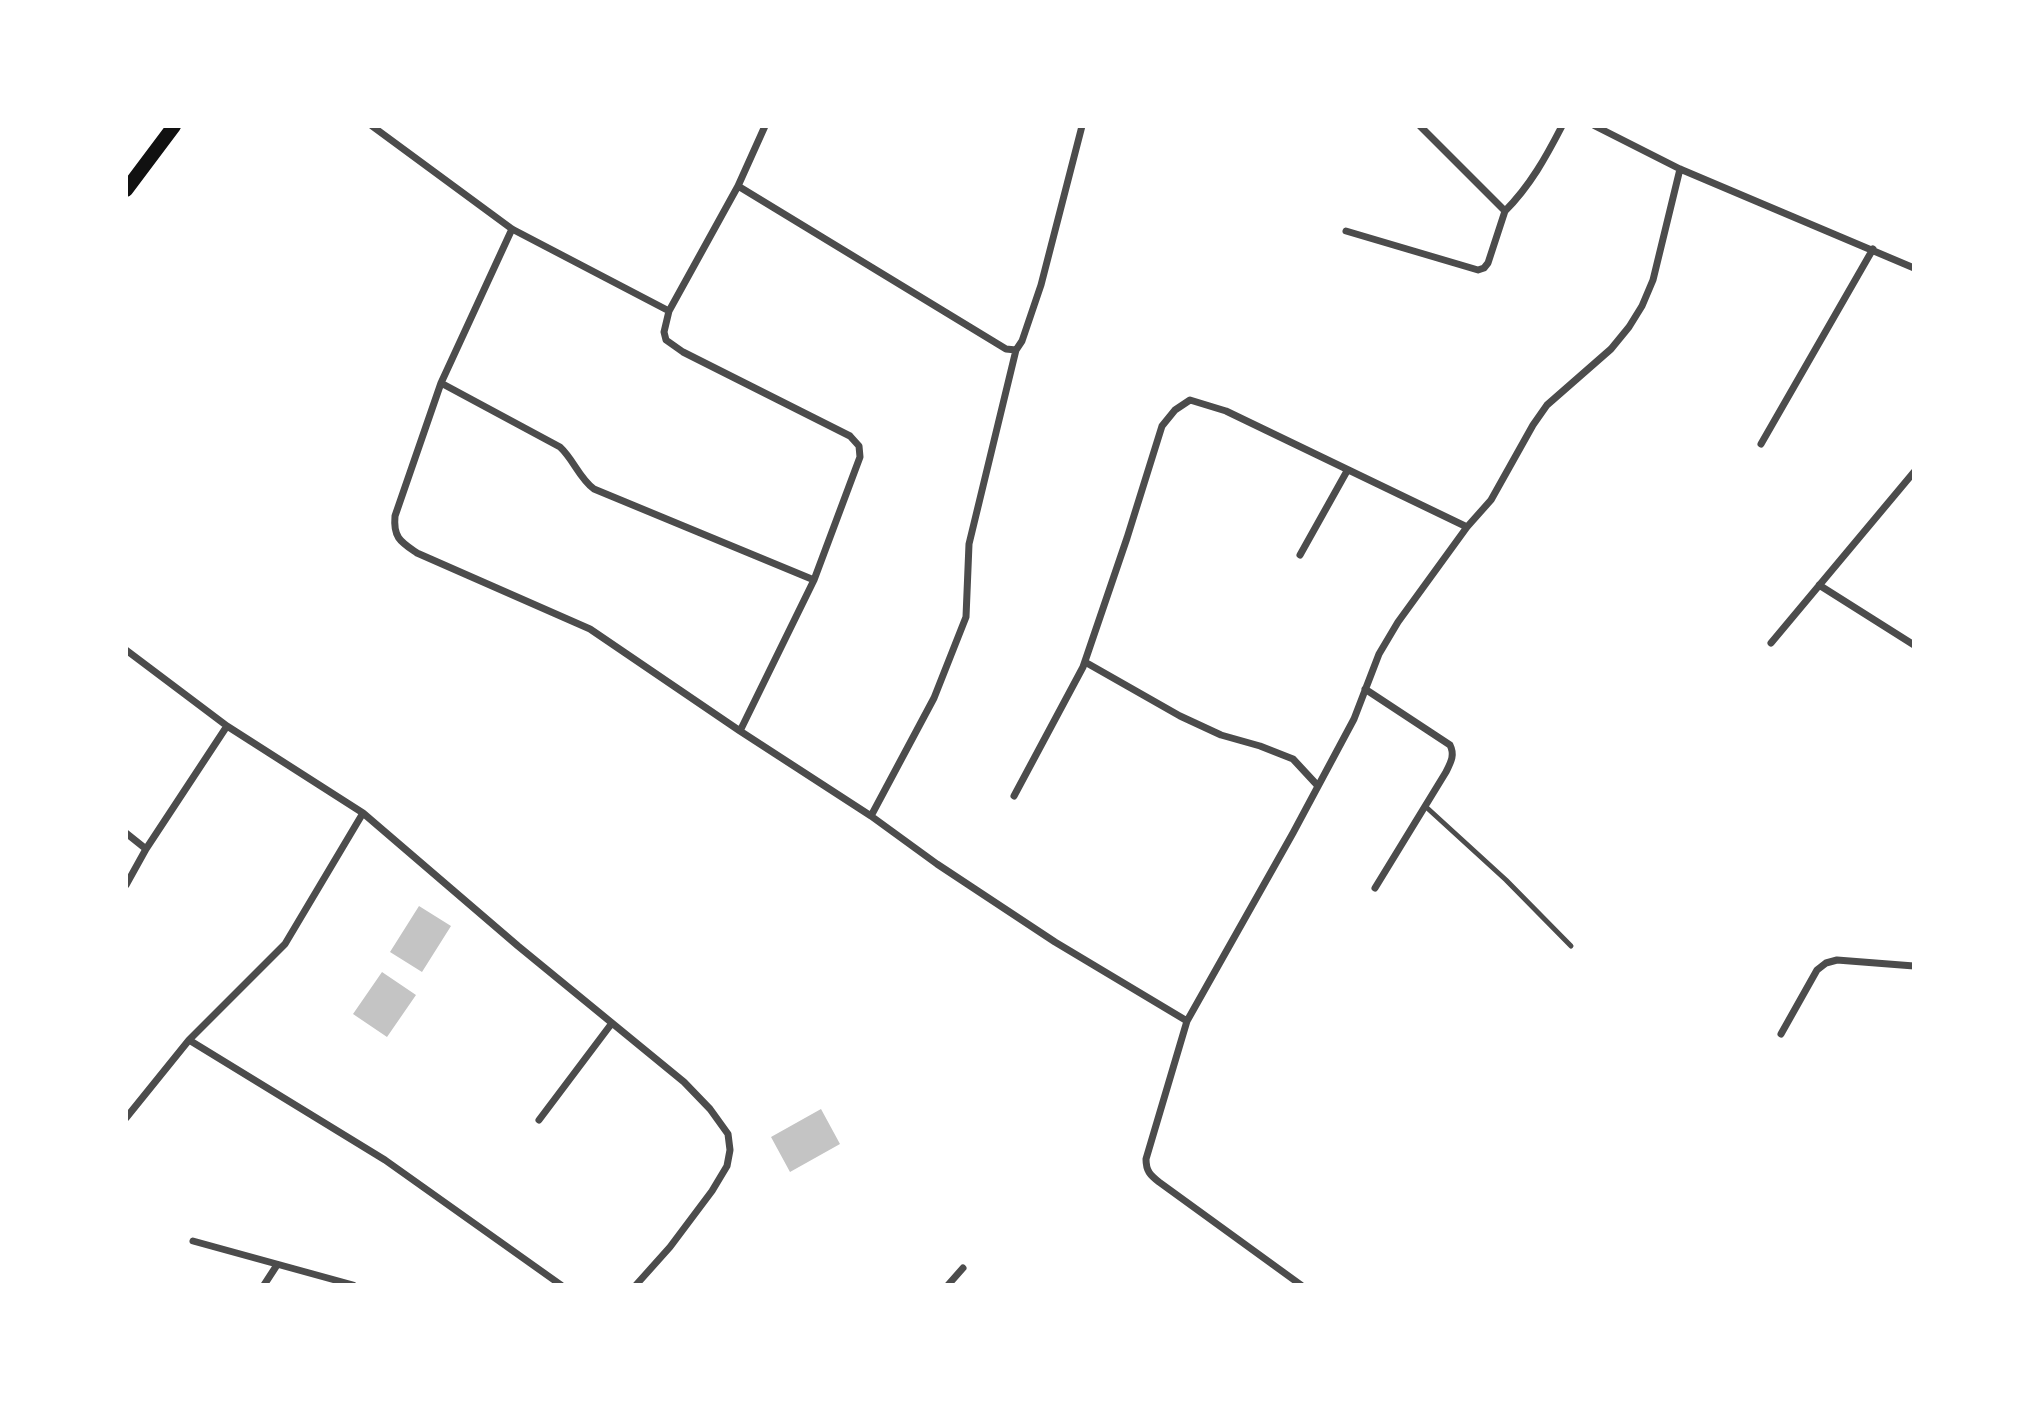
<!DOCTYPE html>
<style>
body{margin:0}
#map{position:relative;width:2040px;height:1411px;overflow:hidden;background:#fff;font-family:Jost,sans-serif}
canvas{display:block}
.frame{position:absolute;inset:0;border:128px solid #fff;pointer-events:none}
</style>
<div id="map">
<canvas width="2040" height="1411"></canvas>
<div class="frame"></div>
</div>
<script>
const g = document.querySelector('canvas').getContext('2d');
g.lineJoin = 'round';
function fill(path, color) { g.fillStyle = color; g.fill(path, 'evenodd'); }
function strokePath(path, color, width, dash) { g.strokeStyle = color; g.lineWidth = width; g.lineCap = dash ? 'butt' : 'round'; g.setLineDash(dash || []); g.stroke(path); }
const building = new Path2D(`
 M 419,906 L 451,926 L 422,972 L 390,952 Z
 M 382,972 L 416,995 L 387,1037 L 353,1014 Z
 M 821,1109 L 840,1144 L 790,1172 L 771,1137 Z`);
const service = new Path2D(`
 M 1425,806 L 1506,880 L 1571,946`);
const minor = new Path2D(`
 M 372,126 L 512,229 L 669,311
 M 765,126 L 738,186 L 669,311 L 664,332 L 666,340 L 683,352 L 850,436 L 859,446 L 860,457 L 814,580 L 740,731 L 871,816 L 937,864 L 1055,942 L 1187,1021
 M 1420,126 L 1505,211 C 1530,186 1546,157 1562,126
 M 1595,126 L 1680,169 L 1914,268
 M 738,186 L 1006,349 L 1016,350 L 1022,341 L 1041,285 L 1082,126
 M 512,229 L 441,383 L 395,516 C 393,538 401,542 417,553 L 590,629 L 740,731
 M 1346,231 L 1478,270 L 1484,268 L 1488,263 L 1505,211
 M 441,383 L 560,447 C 574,460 579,478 594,489 L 814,580
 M 1761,444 L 1873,249
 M 1300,555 L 1347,471
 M 1819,585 L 1914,645
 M 1771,643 L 1914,472
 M 126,650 L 227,726 L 363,813 L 518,946 L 684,1082 L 710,1109 L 728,1134 L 730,1150 L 727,1166 L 712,1191 L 670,1247 L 636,1285
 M 1085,662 L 1180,716 L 1221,735 L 1260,746 L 1293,759 L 1318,786
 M 1365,689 L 1450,745 C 1455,755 1451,762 1446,772 L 1375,888
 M 1014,796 L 1083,667 L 1127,538 L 1162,426 L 1175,410 L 1190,400 L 1226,411 L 1467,527
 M 871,816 L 934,698 L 966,617 L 969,544 L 1016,350
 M 126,833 L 146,849
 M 126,885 L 146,849 L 227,726
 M 1781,1034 L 1817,970 L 1826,963 L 1837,960 L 1914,966
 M 189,1040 L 385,1160 L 561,1285
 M 126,1118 L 189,1040 L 285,944 L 363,813
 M 539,1120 L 612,1023
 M 193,1241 L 353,1285
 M 264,1285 L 277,1265
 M 948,1285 L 963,1268
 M 1301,1285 L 1159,1182 C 1150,1175 1146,1171 1146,1159 L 1187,1021 L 1293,833 L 1354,719 L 1379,654 L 1398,622 L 1467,527 L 1491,500 L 1533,425 L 1547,405 L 1611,349 L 1629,327 L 1642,306 L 1653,280 L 1680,169`);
const secondary = new Path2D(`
 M 126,190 L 174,126`);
fill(building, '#c4c4c4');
strokePath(service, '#4c4c4c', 5);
strokePath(minor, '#4c4c4c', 7);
strokePath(secondary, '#111', 14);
</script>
